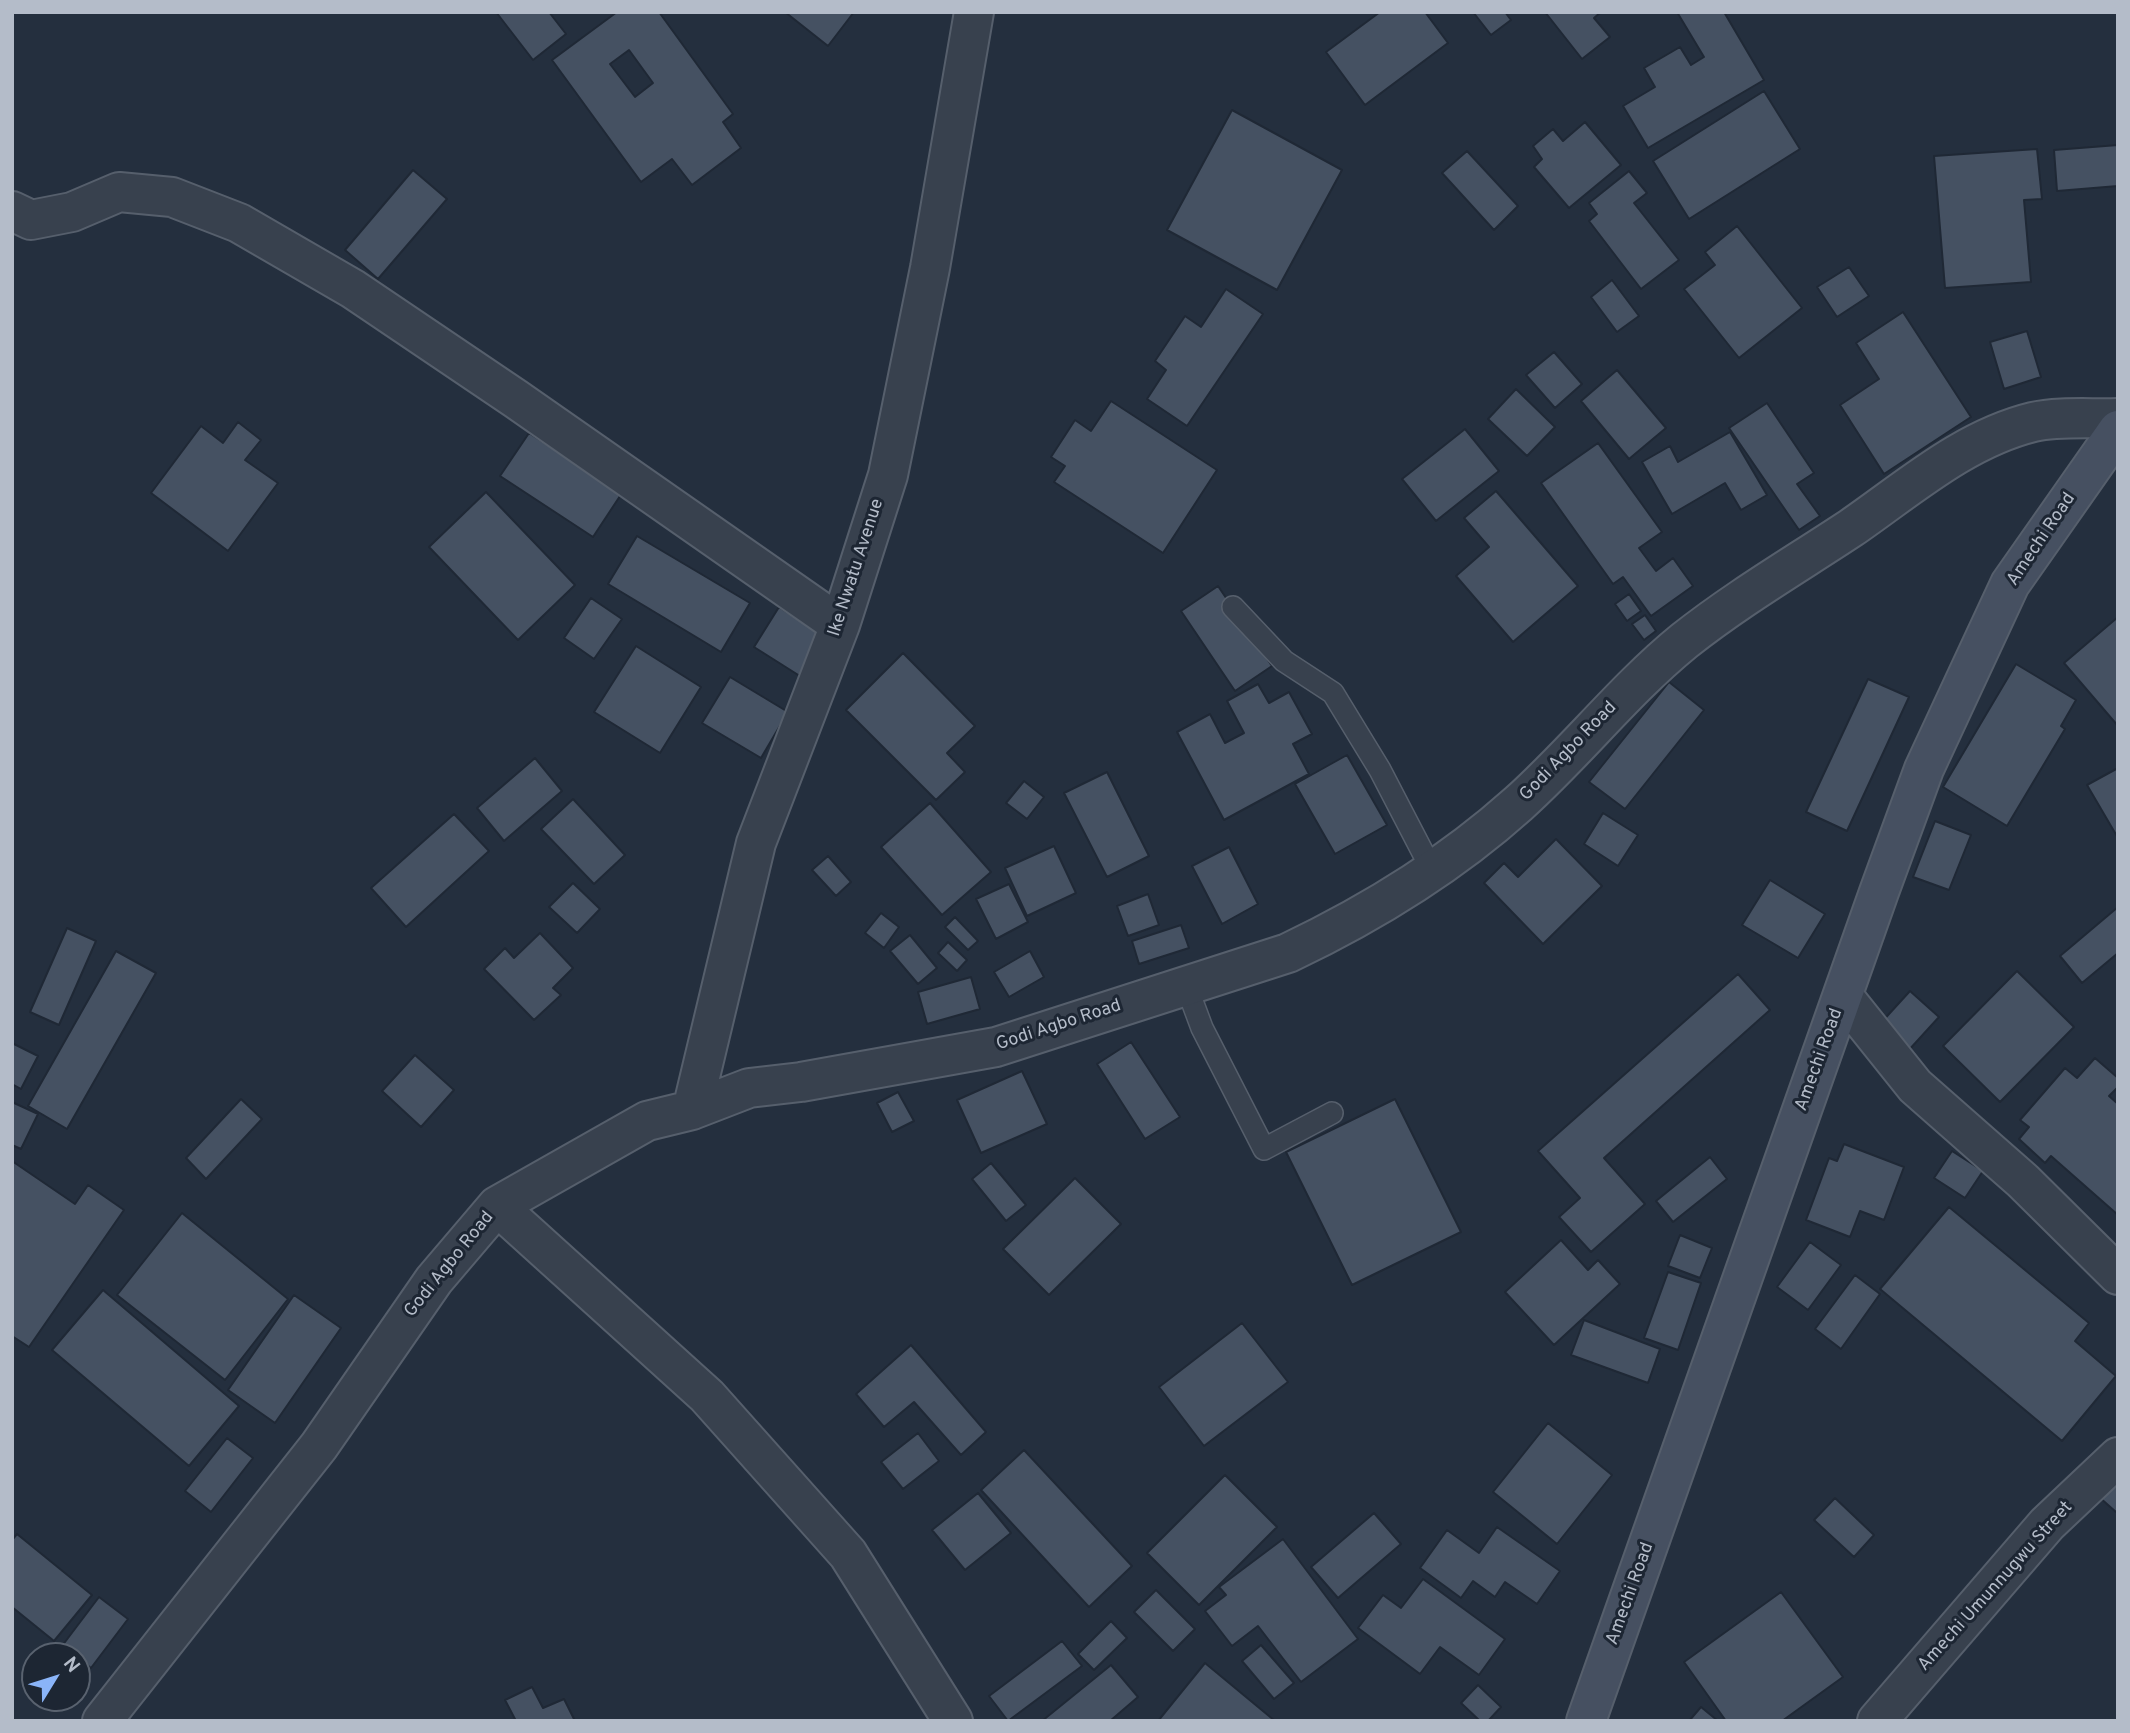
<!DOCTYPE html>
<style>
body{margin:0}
#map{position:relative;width:2130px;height:1733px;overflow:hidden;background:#242f3e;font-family:Overpass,sans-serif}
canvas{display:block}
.frame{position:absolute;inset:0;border:14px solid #b4bcc9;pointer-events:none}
.north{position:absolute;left:21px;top:1642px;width:70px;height:70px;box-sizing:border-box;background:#1d2633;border:2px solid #59626f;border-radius:50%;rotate:52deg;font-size:19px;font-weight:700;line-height:28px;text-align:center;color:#b4bcc9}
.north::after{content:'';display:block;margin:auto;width:24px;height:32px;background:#8ab4f8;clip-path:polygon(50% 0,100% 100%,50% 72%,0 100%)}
</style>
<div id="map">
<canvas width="2130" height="1733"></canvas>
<div class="frame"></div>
<div class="north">N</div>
</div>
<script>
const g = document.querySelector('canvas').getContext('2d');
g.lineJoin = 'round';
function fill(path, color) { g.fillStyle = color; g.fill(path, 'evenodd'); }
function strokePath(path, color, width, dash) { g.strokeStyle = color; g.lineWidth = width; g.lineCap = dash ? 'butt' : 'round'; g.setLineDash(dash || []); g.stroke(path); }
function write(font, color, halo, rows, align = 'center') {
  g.font = font + ' Overpass,sans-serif'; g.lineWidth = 6; g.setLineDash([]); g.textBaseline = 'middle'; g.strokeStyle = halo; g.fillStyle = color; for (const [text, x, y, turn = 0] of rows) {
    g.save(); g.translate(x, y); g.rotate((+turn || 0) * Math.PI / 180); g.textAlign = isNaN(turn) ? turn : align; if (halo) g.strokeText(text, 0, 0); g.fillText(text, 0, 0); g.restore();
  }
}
const building = new Path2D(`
 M 496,12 L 549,12 L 566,34 L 533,60 Z
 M 617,12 L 659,12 L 733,114 L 723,122 L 741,148 L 692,185 L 672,159 L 641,182 L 552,60 ZM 629,50 L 653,83 L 635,97 L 610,64 Z
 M 785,12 L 854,12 L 828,46 Z
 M 1380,12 L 1425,12 L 1448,43 L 1365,105 L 1326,52 Z
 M 1473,12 L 1505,12 L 1511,20 L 1491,35 Z
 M 1545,12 L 1601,12 L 1594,18 L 1610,37 L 1582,59 Z
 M 1677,12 L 1724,12 L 1764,80 L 1648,148 L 1623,106 L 1655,87 L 1644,68 L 1680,47 L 1691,65 L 1704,57 Z
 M 1764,91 L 1800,149 L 1689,219 L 1653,161 Z
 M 1232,110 L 1342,170 L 1277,290 L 1167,230 Z
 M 1585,122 L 1621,165 L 1569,208 L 1534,167 L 1542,159 L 1533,146 L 1553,129 L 1563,141 Z
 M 2118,145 L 2118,186 L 2057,191 L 2054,150 Z
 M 2037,149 L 2042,199 L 2024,200 L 2031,282 L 1945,288 L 1934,156 Z
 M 1467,151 L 1518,206 L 1494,230 L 1442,173 Z
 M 413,170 L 447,199 L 378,279 L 345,250 Z
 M 1629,171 L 1647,193 L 1634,203 L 1679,260 L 1641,289 L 1589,221 L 1597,214 L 1589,203 Z
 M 1737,226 L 1802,308 L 1739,358 L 1684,289 L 1715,265 L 1705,252 Z
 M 1849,267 L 1869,296 L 1837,317 L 1817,287 Z
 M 1612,280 L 1639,316 L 1617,332 L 1591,297 Z
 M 1226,289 L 1263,314 L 1187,426 L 1147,399 L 1166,370 L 1155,361 L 1185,316 L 1201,327 Z
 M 1903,312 L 1971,417 L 1884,474 L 1840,405 L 1879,379 L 1856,343 Z
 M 2027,331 L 2041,377 L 2004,389 L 1990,342 Z
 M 1554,352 L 1582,384 L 1555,408 L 1526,375 Z
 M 1617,370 L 1666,428 L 1629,459 L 1581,401 Z
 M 1516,389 L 1555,427 L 1527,456 L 1488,419 Z
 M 1111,401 L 1217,470 L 1163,553 L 1054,482 L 1065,466 L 1051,457 L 1075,420 L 1091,431 Z
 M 1767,403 L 1814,473 L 1797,484 L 1820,516 L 1799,530 L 1729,428 Z
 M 238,422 L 261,440 L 245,460 L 278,483 L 228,551 L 151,493 L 201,426 L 223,443 Z
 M 1465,429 L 1499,471 L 1436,521 L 1402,479 Z
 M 1730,432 L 1767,495 L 1741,510 L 1725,483 L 1672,514 L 1642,462 L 1670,446 L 1678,462 Z
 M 529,433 L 622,493 L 593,537 L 500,476 Z
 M 1598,443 L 1662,532 L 1639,548 L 1656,571 L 1673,558 L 1693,586 L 1651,616 L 1623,577 L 1613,584 L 1541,483 Z
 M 1496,491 L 1578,586 L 1513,642 L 1456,576 L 1489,547 L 1464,518 Z
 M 486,492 L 575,585 L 518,640 L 429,547 Z
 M 637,536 L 750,603 L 721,652 L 608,584 Z
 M 1218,586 L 1272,666 L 1235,691 L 1181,611 Z
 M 1629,594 L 1641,611 L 1627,621 L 1615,604 Z
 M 591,598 L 622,619 L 594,659 L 564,638 Z
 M 779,607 L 828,639 L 803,678 L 754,647 Z
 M 1645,615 L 1656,631 L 1644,640 L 1632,624 Z
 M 2118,617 L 2118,726 L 2064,663 Z
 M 636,646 L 701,687 L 660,753 L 594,712 Z
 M 903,653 L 975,726 L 947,753 L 965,772 L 936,800 L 846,710 Z
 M 2016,664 L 2076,700 L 2061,726 L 2065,729 L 2007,826 L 1943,787 Z
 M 730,677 L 788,712 L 761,758 L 702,723 Z
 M 1868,679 L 1909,697 L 1847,831 L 1806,812 Z
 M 1669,682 L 1704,710 L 1625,809 L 1589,782 Z
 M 1258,684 L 1269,703 L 1289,692 L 1312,734 L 1293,744 L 1309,774 L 1224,820 L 1177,732 L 1210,714 L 1225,743 L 1244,733 L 1227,701 Z
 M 1347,755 L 1387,825 L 1335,854 L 1295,784 Z
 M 535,758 L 562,791 L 504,841 L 477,808 Z
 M 2118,768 L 2118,838 L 2087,785 Z
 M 1107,772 L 1149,856 L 1107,877 L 1064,793 Z
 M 1024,781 L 1044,797 L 1027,819 L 1006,803 Z
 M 573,799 L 625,855 L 594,884 L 541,829 Z
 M 930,803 L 991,872 L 942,915 L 881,847 Z
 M 1603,813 L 1638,835 L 1618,866 L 1584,844 Z
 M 454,814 L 489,851 L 406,927 L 371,888 Z
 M 1935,821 L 1971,835 L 1949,890 L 1913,877 Z
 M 1556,839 L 1602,886 L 1543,944 L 1484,883 L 1504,863 L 1518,877 Z
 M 1054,846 L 1076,893 L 1027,916 L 1005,868 Z
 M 1229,847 L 1258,904 L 1222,924 L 1192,866 Z
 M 828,856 L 851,882 L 836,896 L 812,870 Z
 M 1770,880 L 1825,914 L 1798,958 L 1742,925 Z
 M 573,883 L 600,909 L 577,933 L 549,907 Z
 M 1009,884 L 1028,922 L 996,939 L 976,899 Z
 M 1148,894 L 1159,925 L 1128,936 L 1117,906 Z
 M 2118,907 L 2118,953 L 2082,983 L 2060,956 Z
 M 881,913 L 899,927 L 884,948 L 865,933 Z
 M 955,917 L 978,941 L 968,950 L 945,927 Z
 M 1181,925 L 1189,948 L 1139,964 L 1132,941 Z
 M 67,928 L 96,941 L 59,1025 L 30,1012 Z
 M 540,933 L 573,968 L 553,988 L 561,995 L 534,1020 L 484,969 L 505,948 L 514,958 Z
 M 910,935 L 937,968 L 918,984 L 890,951 Z
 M 948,942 L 967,960 L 957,971 L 938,953 Z
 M 116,951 L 156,973 L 67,1129 L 28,1106 Z
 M 1030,951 L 1044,977 L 1009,997 L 994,972 Z
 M 2017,971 L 2074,1027 L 2000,1102 L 1943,1046 Z
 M 1738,974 L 1770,1010 L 1604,1158 L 1645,1204 L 1591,1252 L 1559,1217 L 1580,1198 L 1538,1151 Z
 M 971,977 L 980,1009 L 927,1024 L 918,992 Z
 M 1910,991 L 1939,1017 L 1908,1051 L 1879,1025 Z
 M 1131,1042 L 1180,1117 L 1145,1139 L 1097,1064 Z
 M 12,1043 L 38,1056 L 21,1089 L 12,1084 Z
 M 415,1055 L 454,1090 L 421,1127 L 382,1091 Z
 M 2095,1058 L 2118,1078 L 2118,1087 L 2109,1096 L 2118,1104 L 2118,1215 L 2051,1156 L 2045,1163 L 2019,1139 L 2029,1127 L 2020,1120 L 2065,1068 L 2077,1078 Z
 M 1022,1071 L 1047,1124 L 981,1153 L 957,1100 Z
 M 898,1092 L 914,1121 L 892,1132 L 877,1103 Z
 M 241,1099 L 262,1119 L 206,1179 L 186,1158 Z
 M 1395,1099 L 1461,1232 L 1352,1285 L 1286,1152 Z
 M 12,1102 L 38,1114 L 21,1149 L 12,1145 Z
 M 1844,1144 L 1904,1167 L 1884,1220 L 1860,1211 L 1850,1237 L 1806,1220 L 1829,1158 L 1837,1161 Z
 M 1952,1151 L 1983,1171 L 1965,1198 L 1934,1178 Z
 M 1710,1157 L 1727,1179 L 1673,1222 L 1656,1201 Z
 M 12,1161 L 75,1204 L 88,1185 L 124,1210 L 29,1347 L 12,1336 Z
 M 991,1163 L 1026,1205 L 1006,1221 L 972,1179 Z
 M 1075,1178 L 1121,1224 L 1049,1295 L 1003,1249 Z
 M 1949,1207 L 2089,1323 L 2075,1341 L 2116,1376 L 2062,1441 L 1880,1289 Z
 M 182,1213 L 288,1299 L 225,1380 L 117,1295 Z
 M 1680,1235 L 1712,1248 L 1700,1278 L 1668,1266 Z
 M 1561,1240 L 1588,1270 L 1598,1260 L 1620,1284 L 1554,1345 L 1505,1292 Z
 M 1810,1242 L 1841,1265 L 1808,1310 L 1777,1287 Z
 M 1668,1272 L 1701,1283 L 1678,1350 L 1644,1338 Z
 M 1855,1275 L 1880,1294 L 1841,1349 L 1815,1329 Z
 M 103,1290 L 239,1406 L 189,1466 L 52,1350 Z
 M 294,1295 L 341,1328 L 275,1423 L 228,1390 Z
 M 1584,1320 L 1660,1349 L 1648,1383 L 1571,1355 Z
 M 1242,1323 L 1288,1382 L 1204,1446 L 1159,1387 Z
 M 911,1345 L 986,1432 L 961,1455 L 914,1402 L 884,1427 L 856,1394 Z
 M 1548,1423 L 1612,1475 L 1557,1544 L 1493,1492 Z
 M 918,1433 L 939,1461 L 903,1489 L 881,1462 Z
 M 227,1438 L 253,1458 L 211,1512 L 185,1491 Z
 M 1024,1450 L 1132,1566 L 1089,1607 L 981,1490 Z
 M 2118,1465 L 2118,1510 L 2116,1512 L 2090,1489 Z
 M 1225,1475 L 1277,1527 L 1199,1605 L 1147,1553 Z
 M 978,1493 L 1011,1533 L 965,1570 L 932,1530 Z
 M 1835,1498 L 1874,1535 L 1854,1557 L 1814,1520 Z
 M 1374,1513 L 1401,1544 L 1338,1598 L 1311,1567 Z
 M 1497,1527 L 1560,1571 L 1537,1604 L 1505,1582 L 1495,1597 L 1473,1581 L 1461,1598 L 1420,1568 L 1447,1530 L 1479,1553 Z
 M 17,1534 L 92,1595 L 54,1641 L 12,1607 L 12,1540 Z
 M 1283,1539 L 1358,1639 L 1301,1682 L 1258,1626 L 1232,1646 L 1205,1611 L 1226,1595 L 1219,1587 Z
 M 1423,1579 L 1505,1639 L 1479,1675 L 1440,1647 L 1420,1674 L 1358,1628 L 1383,1595 L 1401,1608 Z
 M 1156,1590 L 1195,1629 L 1173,1651 L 1134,1612 Z
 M 1781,1592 L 1843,1677 L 1782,1721 L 1726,1721 L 1684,1662 Z
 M 99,1597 L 128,1619 L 91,1668 L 62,1646 Z
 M 1111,1621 L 1127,1638 L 1094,1670 L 1078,1654 Z
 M 1062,1641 L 1082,1666 L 1008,1721 L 989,1696 Z
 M 1261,1645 L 1294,1683 L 1274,1699 L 1242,1661 Z
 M 1205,1663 L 1275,1721 L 1158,1721 Z
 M 1111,1665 L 1138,1697 L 1110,1721 L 1042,1721 Z
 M 1478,1685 L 1501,1707 L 1488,1721 L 1480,1721 L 1461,1703 Z
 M 532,1687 L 543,1708 L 564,1699 L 575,1721 L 516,1721 L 505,1700 Z
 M 1701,1707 L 1718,1721 L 1689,1721 Z`);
const lane = new Path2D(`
 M 1233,607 L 1284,661 L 1333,693 L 1380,770 L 1433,872
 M 1186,985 L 1202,1028 L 1264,1149 L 1332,1113`);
const street = new Path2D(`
 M 12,211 L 31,220 L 72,212 L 119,192 L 172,197 L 239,223 L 353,289 L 516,399 L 840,625
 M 1843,996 L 1915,1086 L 2023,1181 L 2118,1275
 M 692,1110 L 756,843 L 840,625 L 888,475 L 930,268 L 974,12
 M 497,1206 L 707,1396 L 848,1554 L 953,1721
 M 102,1721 L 319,1446 L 434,1280 L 497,1206 L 647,1121 L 692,1110 L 749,1088 L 801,1082 L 996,1047 L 1288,953 C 1370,914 1450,865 1518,804 C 1576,752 1624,690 1684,641 C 1737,599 1795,565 1851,528 C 1909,488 1964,439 2033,422 C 2058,416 2092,419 2118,418
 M 1877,1721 L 2047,1524 L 2118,1457`);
const secondary = new Path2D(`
 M 1586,1721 L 1879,892 L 1924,769 L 2010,584 L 2118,430`);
const streetNames = [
 ["Amechi Road",2042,540,-56],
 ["Ike Nwatu Avenue",857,568,-72],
 ["Godi Agbo Road",1569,752,-46],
 ["Godi Agbo Road",1059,1026,-18],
 ["Amechi Road",1820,1060,-70],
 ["Godi Agbo Road",450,1265,-51],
 ["Amechi Umunnugwu Street",1996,1587,-48],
 ["Amechi Road",1631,1594,-70]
];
fill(building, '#455162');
strokePath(building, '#1f2835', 2);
strokePath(lane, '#565f6c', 24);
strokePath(street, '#565f6c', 42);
strokePath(secondary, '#565f6c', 42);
strokePath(lane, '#38414e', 21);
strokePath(street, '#38414e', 38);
strokePath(secondary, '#465061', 38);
write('18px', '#b4bcc9', '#1d2633', streetNames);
</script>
